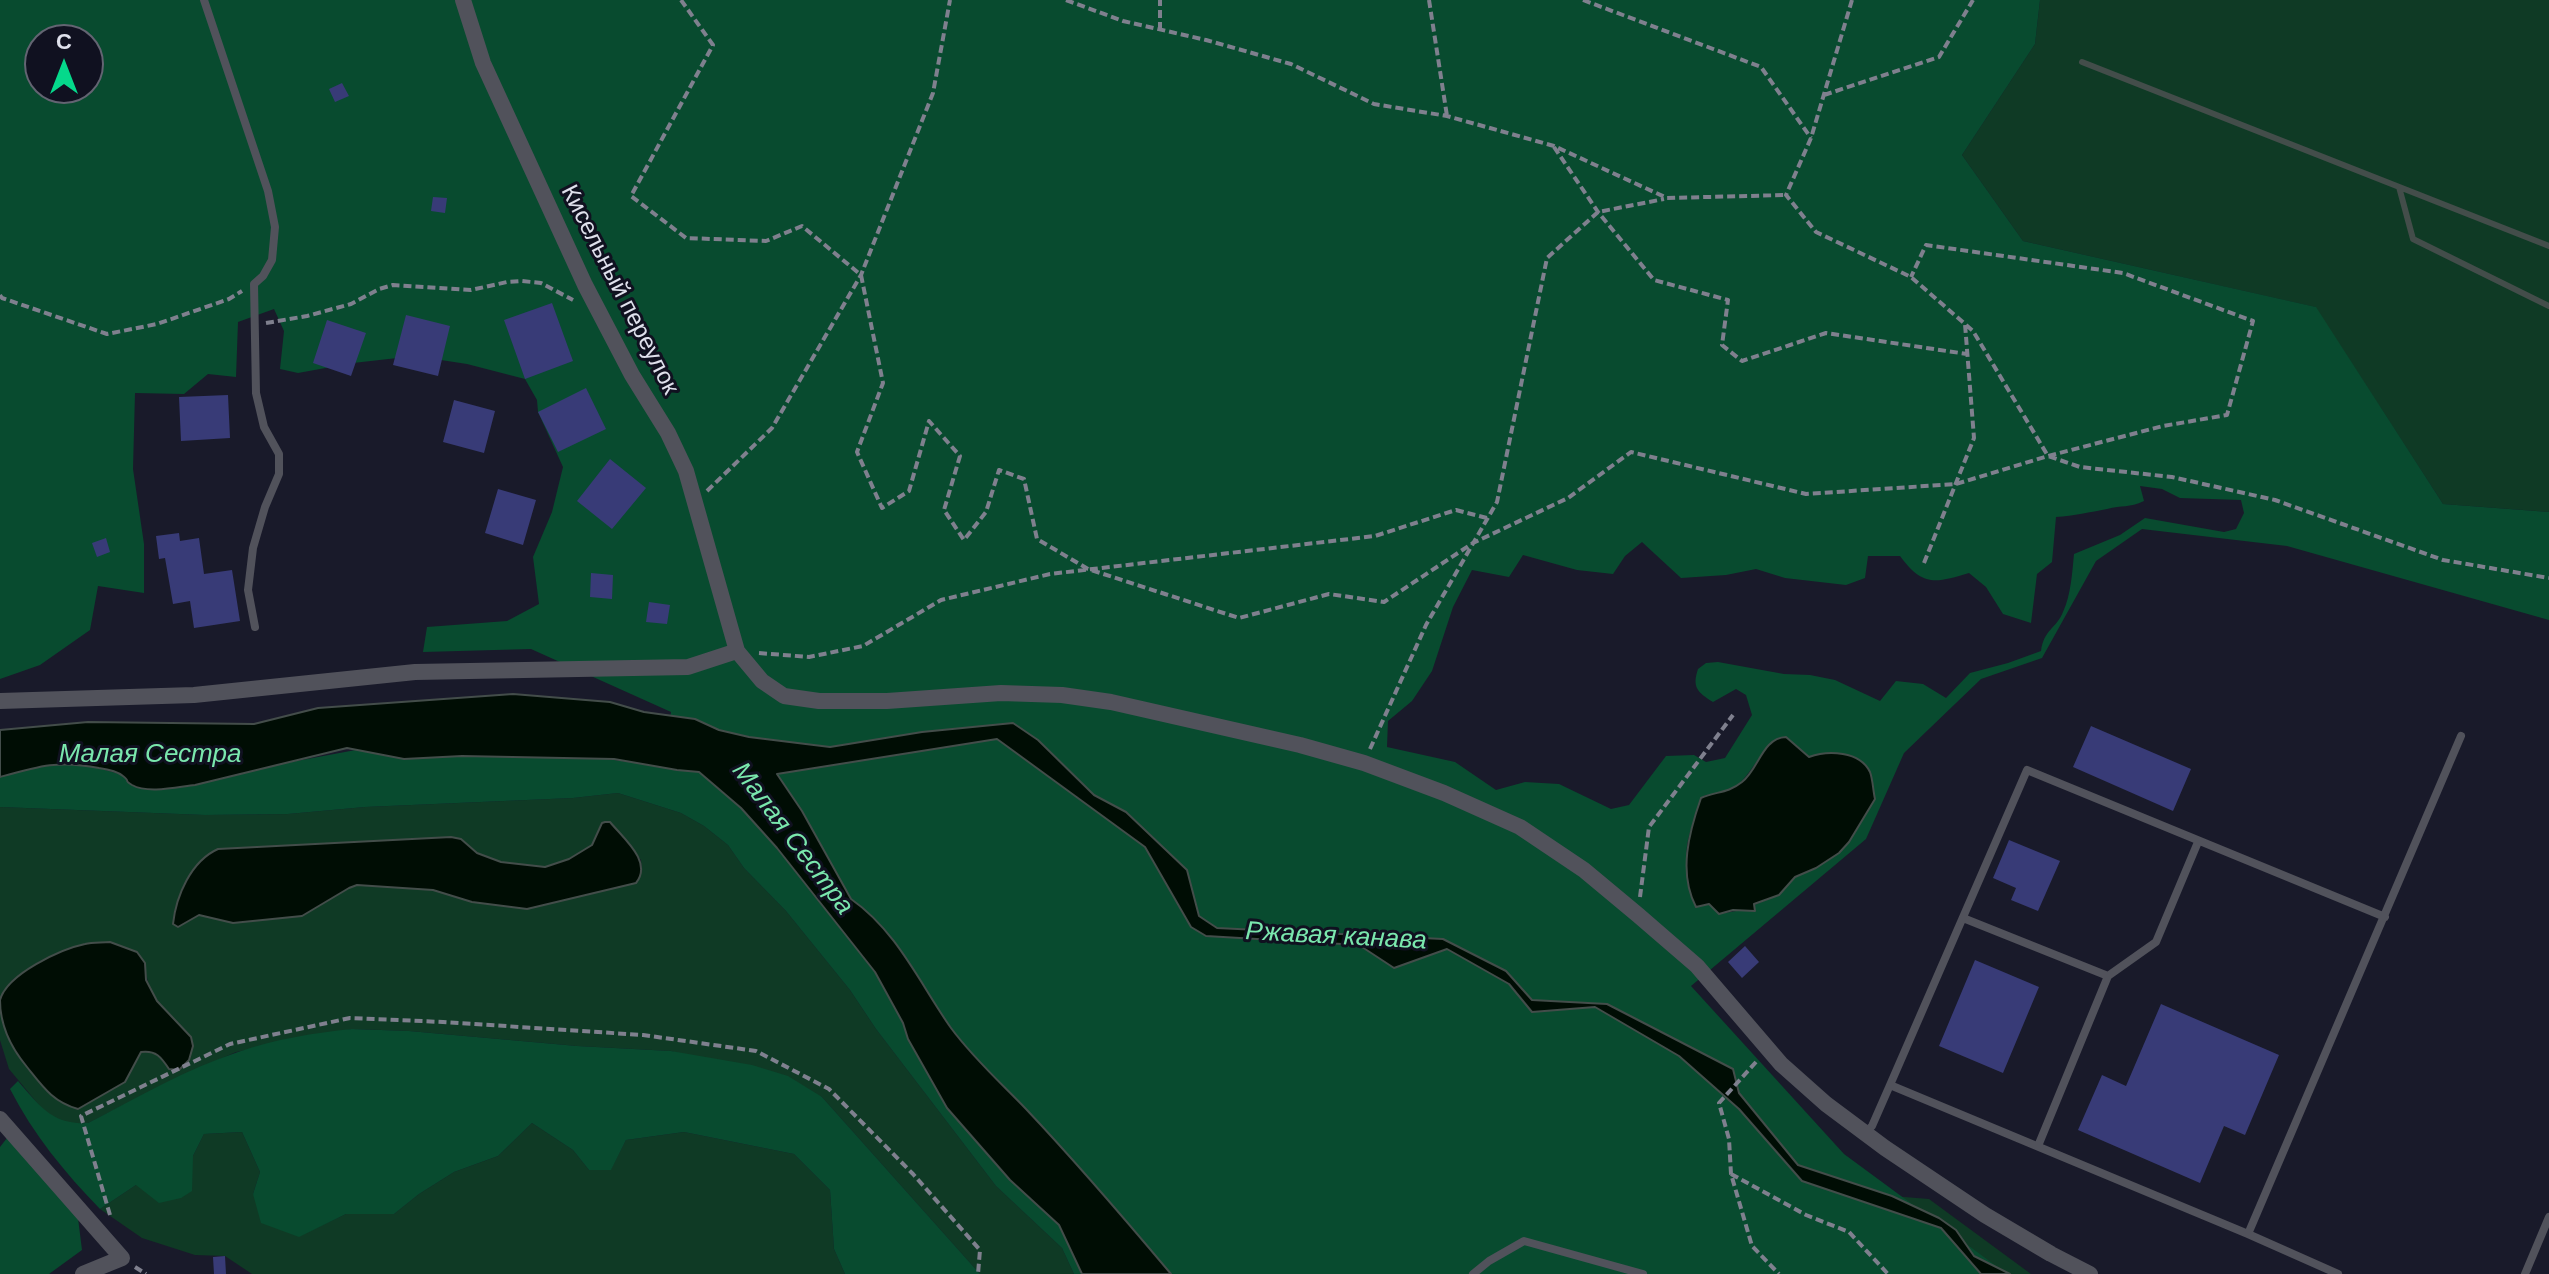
<!DOCTYPE html>
<meta charset="utf-8">
<style>
body{margin:0}
#map{position:relative;width:2549px;height:1274px;overflow:hidden;background:#191a2a;font-family:"DM Sans",sans-serif}
canvas{display:block}
.north{position:absolute;left:24px;top:24px;width:80px;height:80px;box-sizing:border-box;background:#101120;border:2px solid #636472;border-radius:50%;rotate:0deg;font-size:22px;font-weight:700;line-height:32px;text-align:center;color:#dfe1ec}
.north::after{content:'';display:block;margin:auto;width:28px;height:36px;background:#05d98b;clip-path:polygon(50% 0,100% 100%,50% 72%,0 100%)}
</style>
<div id="map">
<canvas width="2549" height="1274"></canvas>
<div class="north">С</div>
</div>
<script>
const g = document.querySelector('canvas').getContext('2d');
g.lineJoin = 'round';
function fill(path, color) { g.fillStyle = color; g.fill(path, 'evenodd'); }
function strokePath(path, color, width, dash) { g.strokeStyle = color; g.lineWidth = width; g.lineCap = dash ? 'butt' : 'round'; g.setLineDash(dash || []); g.stroke(path); }
function write(font, color, halo, rows, align = 'center') {
  g.font = font + ' "DM Sans",sans-serif'; g.lineWidth = 6; g.setLineDash([]); g.textBaseline = 'middle'; g.strokeStyle = halo; g.fillStyle = color; for (const [text, x, y, turn = 0] of rows) {
    g.save(); g.translate(x, y); g.rotate((+turn || 0) * Math.PI / 180); g.textAlign = isNaN(turn) ? turn : align; if (halo) g.strokeText(text, 0, 0); g.fillText(text, 0, 0); g.restore();
  }
}
const green = new Path2D(`
 M 2040,0 L 2549,0 L 2549,512 L 2443,504 L 2315,307 L 2023,241 L 1962,155 L 2035,44 Z
 M 618,793 L 681,813 L 704,826 L 728,845 L 744,868 L 786,911 L 850,990 L 876,1029 L 996,1186 L 1062,1248 L 1074,1274 L 980,1274 L 822,1097 L 671,1051 L 577,1046 L 409,1031 L 352,1029 L 236,1052 L 188,1073 L 88,1123 L 73,1124 L 57,1120 L 44,1111 L 9,1069 L 0,1040 L 0,807 L 205,815 L 288,814 L 365,807 L 573,798 ZM 605,822 L 610,823 L 641,860 L 642,872 L 472,902 L 433,890 L 357,885 L 349,888 L 302,916 L 233,923 L 199,915 L 173,924 C 176,895 191,862 218,849 L 451,837 L 461,839 L 477,853 L 501,862 L 545,867 L 569,859 L 593,845 L 601,823 ZM 85,944 L 145,963 C 146,997 169,1014 191,1037 L 169,1069 C 161,1057 156,1050 141,1052 L 125,1082 L 78,1109 L 12,980 L 40,961 Z
 M 532,1123 L 573,1150 L 589,1170 L 611,1169 L 626,1140 L 684,1132 L 794,1154 L 830,1190 L 834,1249 L 845,1274 L 252,1274 L 225,1256 L 195,1255 L 142,1238 L 100,1209 L 136,1185 L 193,1156 L 204,1134 L 242,1132 L 260,1172 L 253,1194 L 299,1236 L 346,1214 L 394,1214 L 419,1194 L 454,1172 L 498,1156 Z
 M 1892,1196 L 1929,1199 L 2031,1274 L 2010,1274 L 1991,1265 L 1974,1256 L 1939,1218 Z`);
const forest = new Path2D(`
 M 0,0 L 2040,0 L 2035,44 L 1962,155 L 2023,241 L 2316,307 L 2443,504 L 2549,512 L 2549,620 L 2287,546 L 2142,529 L 2096,561 L 2042,658 L 1981,679 L 1904,753 L 1866,839 L 1691,986 L 1844,1154 L 2007,1274 L 1074,1274 L 1062,1248 L 996,1186 L 876,1029 L 850,990 L 786,911 L 744,868 L 728,845 L 704,826 L 681,813 L 618,793 L 573,798 L 365,807 L 288,814 L 205,815 L 0,807 L 0,776 L 66,759 L 162,786 L 388,744 L 558,752 L 664,767 L 671,712 L 531,649 L 423,652 L 427,627 L 507,621 L 539,604 L 533,557 L 552,512 L 563,467 L 538,412 L 537,400 L 525,379 L 467,364 L 415,356 L 353,363 L 298,373 L 280,369 L 284,331 L 274,309 L 238,322 L 236,377 L 208,374 L 184,394 L 135,393 L 133,469 L 144,544 L 144,593 L 98,586 L 90,630 L 40,665 L 0,679 ZM 40,40 L 88,40 L 88,88 L 40,88 ZM 2140,486 L 2162,489 L 2180,498 L 2241,500 L 2244,513 L 2236,529 L 2224,532 L 2145,518 L 2120,535 L 2074,554 C 2072,574 2071,594 2063,612 C 2056,629 2044,629 2041,651 L 2008,663 L 1970,673 L 1946,698 L 1923,684 L 1896,681 L 1880,701 L 1835,680 L 1810,675 L 1784,674 L 1718,662 L 1706,663 L 1698,669 C 1692,687 1697,692 1713,702 L 1736,689 L 1746,695 L 1752,715 L 1725,758 L 1706,762 L 1694,755 L 1666,756 L 1629,805 L 1611,809 L 1559,784 L 1525,782 L 1496,790 L 1455,762 L 1387,747 L 1388,721 L 1412,701 L 1432,671 L 1453,607 L 1472,570 L 1509,577 L 1523,555 L 1577,570 L 1613,574 L 1625,556 L 1642,542 L 1681,578 L 1726,575 L 1756,569 L 1785,578 L 1846,585 L 1865,578 L 1868,556 L 1900,556 C 1923,587 1935,583 1969,573 L 1986,587 L 2003,614 L 2031,623 L 2037,574 L 2052,562 L 2056,517 C 2074,516 2090,512 2107,509 C 2122,505 2129,508 2144,501 ZM 1786,737 L 1809,757 C 1828,750 1841,754 1859,760 L 1858,828 L 1849,842 L 1839,853 L 1816,868 L 1795,877 L 1779,895 L 1742,910 L 1719,914 C 1710,904 1689,871 1687,857 C 1684,842 1698,809 1705,795 C 1738,794 1743,780 1760,757 C 1766,749 1777,743 1786,737 Z
 M 352,1029 L 409,1031 L 577,1046 L 671,1051 L 752,1065 L 788,1076 L 822,1097 L 980,1274 L 845,1274 L 834,1249 L 830,1190 L 794,1154 L 684,1132 L 626,1140 L 611,1170 L 589,1170 L 573,1150 L 532,1123 L 498,1156 L 454,1172 L 419,1194 L 394,1214 L 346,1214 L 299,1237 L 261,1223 L 253,1194 L 260,1172 L 242,1132 L 204,1134 L 193,1156 L 192,1191 L 181,1198 L 159,1203 L 136,1185 L 100,1209 C 65,1173 33,1134 10,1089 L 18,1081 C 40,1106 52,1125 88,1123 C 137,1098 186,1069 238,1052 C 275,1039 314,1033 352,1029 Z
 M 7,1138 L 78,1218 L 82,1250 L 49,1274 L 0,1274 L 0,1147 Z`);
const water = new Path2D(`
 M 513,694 L 610,702 L 644,712 L 695,719 L 719,730 L 749,737 L 830,747 L 922,732 L 1013,723 L 1038,740 L 1094,795 L 1126,812 L 1187,870 L 1199,916 L 1217,928 L 1443,939 L 1506,971 L 1532,1000 L 1607,1004 L 1733,1069 L 1739,1093 L 1798,1165 L 1892,1196 L 1939,1218 L 1956,1230 L 1974,1256 L 2010,1274 L 1981,1274 L 1941,1228 L 1802,1181 L 1739,1109 L 1679,1056 L 1595,1007 L 1532,1012 L 1509,984 L 1447,949 L 1394,968 L 1359,945 L 1206,936 L 1191,927 L 1145,847 L 997,739 L 777,774 L 802,811 L 851,899 C 897,931 920,984 951,1028 C 973,1058 1001,1083 1026,1109 C 1076,1162 1124,1218 1171,1274 L 1082,1274 L 1059,1225 L 1010,1180 L 947,1108 L 908,1039 L 903,1023 L 875,972 L 777,848 L 741,808 L 699,772 L 677,770 L 614,759 L 462,756 L 404,759 L 347,748 L 195,785 C 177,787 148,794 132,785 C 122,779 132,783 123,776 C 117,771 106,769 99,768 C 59,760 39,766 0,777 L 0,730 L 88,722 L 254,724 L 318,708 Z
 M 1786,737 L 1809,757 C 1828,750 1860,751 1870,772 C 1873,780 1873,791 1875,799 L 1849,842 L 1839,853 L 1816,868 L 1795,877 L 1779,895 L 1754,904 L 1755,911 L 1733,910 L 1719,914 L 1709,904 L 1696,907 C 1678,873 1689,832 1701,798 C 1716,791 1727,794 1742,782 C 1759,769 1762,738 1786,737 Z
 M 605,822 L 610,822 C 624,839 653,862 636,883 L 527,909 L 472,902 L 433,890 L 357,885 L 349,888 L 302,916 L 233,923 L 199,915 L 178,927 L 173,924 C 176,896 191,861 218,849 L 451,837 L 461,839 L 477,853 L 501,862 L 545,867 L 569,859 L 592,845 L 602,823 Z
 M 110,942 L 137,952 L 145,963 L 146,980 L 157,1001 L 191,1037 L 193,1046 L 189,1060 L 179,1070 L 169,1069 C 161,1057 156,1050 141,1052 L 125,1082 L 78,1109 C 53,1102 43,1087 27,1067 C 12,1049 0,1026 0,1000 C 7,974 61,949 85,944 C 93,942 102,943 110,942 Z`);
const stream = new Path2D(`
 M 2082,62 L 2549,246
 M 2399,187 L 2413,239 L 2549,306`);
const building = new Path2D(`
 M 342,83 L 349,96 L 335,102 L 329,89 Z
 M 433,197 L 447,198 L 445,213 L 431,211 Z
 M 552,303 L 573,361 L 525,379 L 504,320 Z
 M 406,315 L 450,326 L 438,376 L 393,365 Z
 M 327,320 L 366,333 L 351,376 L 313,363 Z
 M 586,388 L 606,429 L 558,452 L 538,412 Z
 M 228,395 L 230,438 L 181,441 L 179,397 Z
 M 454,400 L 495,411 L 484,453 L 443,442 Z
 M 610,459 L 646,488 L 612,529 L 577,501 Z
 M 498,489 L 536,500 L 523,545 L 485,533 Z
 M 179,533 L 180,541 L 199,538 L 204,574 L 232,570 L 240,621 L 194,628 L 190,601 L 173,604 L 165,558 L 159,559 L 156,536 Z
 M 106,538 L 110,552 L 97,557 L 92,543 Z
 M 591,573 L 613,575 L 612,599 L 590,597 Z
 M 649,602 L 670,605 L 667,624 L 646,622 Z
 M 2091,726 L 2191,769 L 2173,811 L 2073,767 Z
 M 2009,840 L 2060,861 L 2038,911 L 2011,900 L 2016,888 L 1993,878 Z
 M 1745,946 L 1759,962 L 1742,978 L 1728,962 Z
 M 1975,960 L 2039,987 L 2003,1073 L 1939,1046 Z
 M 2161,1004 L 2279,1055 L 2245,1135 L 2224,1126 L 2200,1183 L 2078,1130 L 2102,1075 L 2126,1086 Z
 M 225,1256 L 226,1274 L 214,1274 L 213,1257 Z`);
const path = new Path2D(`
 M 681,0 L 713,45 L 631,196 L 686,238 L 766,241 L 802,226 L 861,275 L 883,383 L 857,452 L 882,508 L 909,491 L 929,421 L 960,456 L 944,510 L 964,540 L 986,512 L 999,470 L 1024,479 L 1037,539 L 1088,569 L 1239,618 L 1329,594 L 1384,602 L 1473,543 L 1568,498 L 1631,452 L 1806,494 L 1956,484 L 2048,456 L 2163,426 L 2227,415 L 2253,321 L 2123,273 L 1926,245 L 1911,277
 M 1066,0 L 1123,21 L 1206,40 L 1291,64 L 1374,104 L 1447,116 L 1554,146 L 1667,198 L 1786,195
 M 1429,0 L 1447,116
 M 1583,0 L 1761,67 L 1811,138
 M 1852,0 L 1811,138 L 1786,195 L 1816,232 L 1911,277 L 1973,331 L 2048,456 L 2080,467 L 2172,477 L 2275,500 L 2443,560 L 2549,578
 M 1160,30 L 1160,0
 M 1824,95 L 1939,57 L 1973,0
 M 1554,147 L 1598,212 L 1654,280 L 1728,300 L 1722,345 L 1742,361 L 1826,333 L 1967,354
 M 0,295 L 2,298 L 107,334 L 157,324 L 229,299 L 242,291
 M 266,323 L 307,316 L 351,304 L 379,289 L 393,285 L 471,290 L 507,282 L 522,281 L 541,283 L 573,300
 M 707,491 L 772,428 L 861,275 L 933,93 L 950,0
 M 1924,563 L 1974,438 L 1965,324
 M 759,653 L 809,657 L 863,646 L 941,600 L 1050,574 L 1375,536 L 1456,510 L 1487,518
 M 1370,749 L 1426,625 L 1497,502 L 1547,258 L 1598,212 L 1664,199
 M 1640,897 L 1649,827 L 1733,715
 M 1756,1062 L 1719,1103 L 1729,1139 L 1731,1174 L 1752,1246 L 1779,1274
 M 1731,1174 L 1806,1215 L 1849,1232 L 1888,1274
 M 110,1215 L 81,1116 L 230,1044 L 350,1018 L 443,1022 L 643,1035 L 756,1051 L 829,1089 L 913,1174 L 980,1250 L 978,1274
 M 135,1267 L 146,1274`);
const service = new Path2D(`
 M 204,0 L 268,191 L 275,227 L 272,260 L 263,276 L 254,284 L 256,393 L 264,427 L 279,454 L 279,474 L 265,507 L 253,548 L 248,590 L 255,627
 M 1963,918 L 2108,976
 M 1890,1085 L 2248,1234 L 2338,1274
 M 1865,1133 L 1872,1126 L 1890,1085 L 2027,770 L 2385,917
 M 2038,1146 L 2108,976 L 2156,942 L 2198,842
 M 2248,1234 L 2461,736
 M 1473,1274 L 1489,1261 L 1524,1241 L 1643,1274
 M 2525,1274 L 2549,1217`);
const minor = new Path2D(`
 M 463,0 L 483,63 L 585,285 L 632,375 L 668,433 L 686,471 L 737,651 L 762,681 L 784,696 L 819,701 L 887,701 L 1001,693 L 1062,695 L 1111,702 L 1300,745 L 1364,763 L 1444,793 L 1520,827 L 1584,870 L 1638,915 L 1697,966 L 1781,1064 L 1826,1104 L 1885,1148 L 1985,1215 L 2051,1254 L 2090,1274
 M 0,701 L 194,695 L 415,672 L 688,667 L 737,651
 M 0,1119 L 122,1258 L 83,1274`);
const streetNames = [
 ["Кисельный переулок",619,290,63]
];
const waterNames = [
 ["Малая Сестра",150,755],
 ["Малая Сестра",792,839,53],
 ["Ржавая канава",1336,937,3]
];
fill(green, '#0f3a25');
fill(forest, '#084b2f');
fill(water, '#000d04');
strokePath(water, '#434d4a', 2);
strokePath(stream, '#434d4a', 6);
fill(building, '#383b77');
strokePath(path, '#7f808e', 4, [8, 4]);
strokePath(service, '#51525b', 8);
strokePath(minor, '#51525b', 16);
write('24px', '#dfe1ec', '#101120', streetNames);
write('italic 26px', '#7ae7ad', '#101120', waterNames);
</script>
